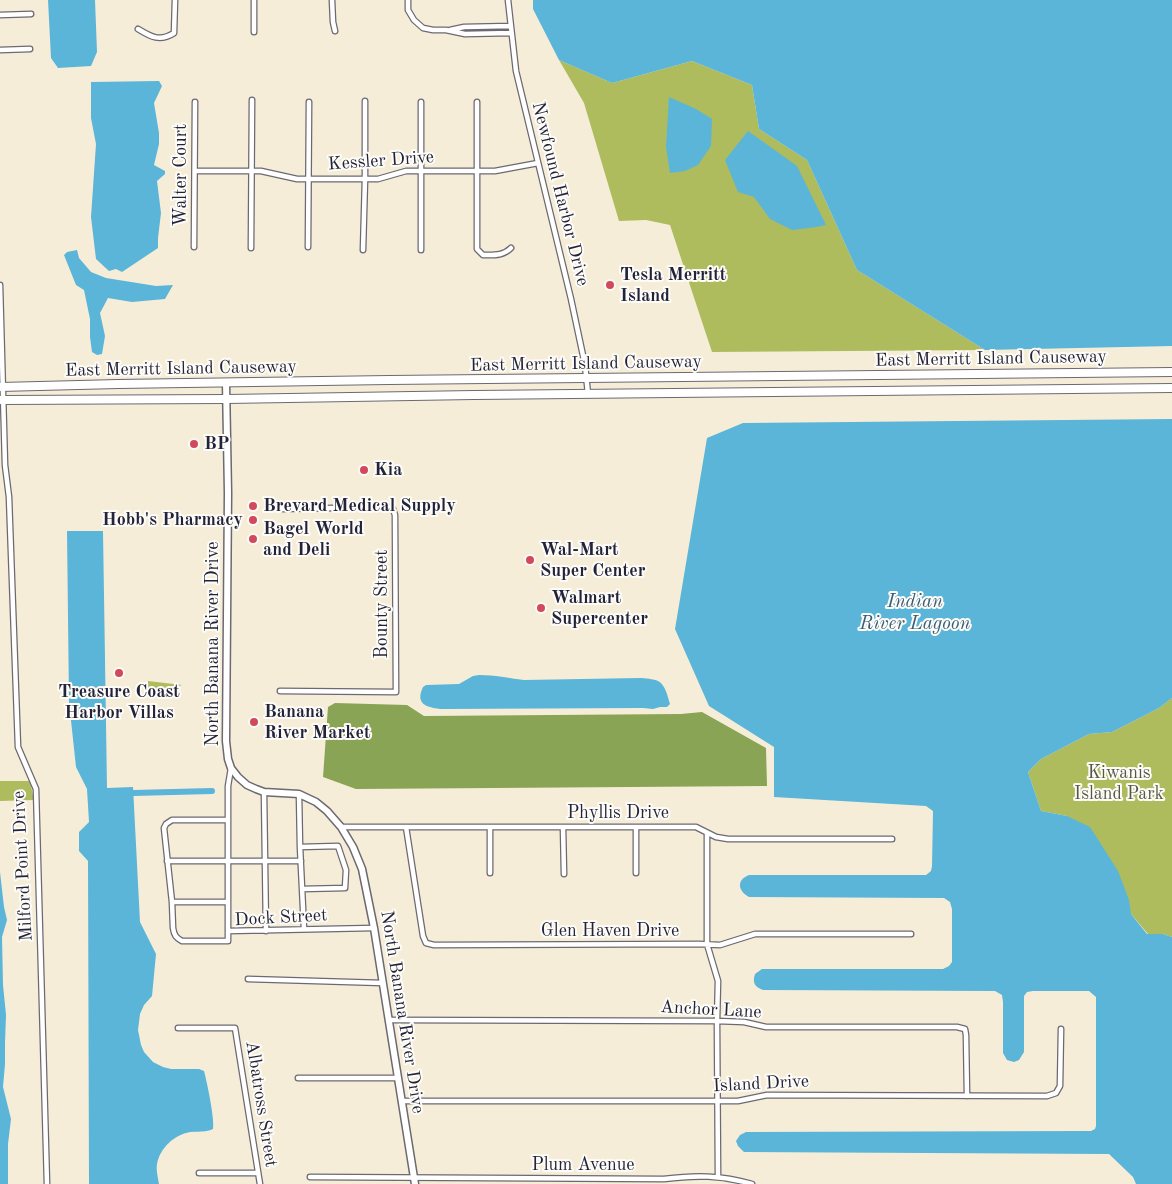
<!DOCTYPE html>
<style>
body{margin:0}
canvas{display:block;background:#f5edd8}
</style>
<canvas width="1172" height="1184"></canvas>
<script>
const g = document.querySelector('canvas').getContext('2d');
g.lineJoin = 'round';
function fill(path, color) { g.fillStyle = color; g.fill(path, 'evenodd'); }
function strokePath(path, color, width, dash) { g.strokeStyle = color; g.lineWidth = width; g.lineCap = dash ? 'butt' : 'round'; g.setLineDash(dash || []); g.stroke(path); }
function write(font, color, halo, rows, align = 'center') {
  g.font = font + ' "Old Standard TT",serif'; g.lineWidth = 4; g.setLineDash([]); g.textBaseline = 'middle'; g.strokeStyle = halo; g.fillStyle = color; for (const [text, x, y, turn = 0] of rows) {
    g.save(); g.translate(x, y); g.rotate((+turn || 0) * Math.PI / 180); g.textAlign = isNaN(turn) ? turn : align; if (halo) g.strokeText(text, 0, 0); g.fillText(text, 0, 0); g.restore();
  }
}
const green = new Path2D(`
 M 559,60 L 612,83 L 692,61 L 752,85 L 759,129 L 807,160 L 857,270 L 985,350 L 712,352 L 670,225 L 646,220 L 619,221 L 584,103 Z
 M 148,681 L 182,685 L 148,697 Z
 M 1172,698 L 1172,937 L 1163,934 L 1148,934 L 1131,914 L 1067,816 L 1041,811 L 1028,772 L 1041,759 L 1089,734 L 1112,732 L 1159,708 Z
 M 0,781 L 29,781 L 31,786 L 34,800 L 0,801 Z`);
const forest = new Path2D(`
 M 335,703 L 407,705 L 424,716 L 681,714 L 702,712 L 766,748 L 767,786 L 356,789 L 323,777 L 328,707 Z`);
const water = new Path2D(`
 M 48,0 L 95,0 L 97,52 L 91,66 L 58,68 L 51,58 Z
 M 533,0 L 1172,0 L 1172,346 L 985,350 L 857,270 L 807,160 L 759,129 L 752,85 L 692,61 L 612,83 L 559,60 L 533,9 Z
 M 159,81 L 162,86 L 154,103 L 159,133 L 159,144 L 154,165 L 165,171 L 165,174 L 157,181 L 161,213 L 158,238 L 158,248 L 122,272 L 116,269 L 109,271 L 96,259 L 91,217 L 96,144 L 91,118 L 91,82 Z
 M 669,97 L 696,109 L 712,119 L 711,146 L 698,165 L 685,171 L 670,173 L 666,147 Z
 M 748,131 L 797,166 L 826,225 L 816,227 L 792,230 L 770,219 L 754,197 L 738,192 L 725,160 Z
 M 77,250 L 79,258 L 91,272 L 106,278 L 156,286 L 173,285 L 165,299 L 132,302 L 108,298 L 100,313 L 105,336 L 102,354 L 97,355 L 92,352 L 90,337 L 90,319 L 84,290 L 76,285 L 64,255 L 67,252 Z
 M 1172,419 L 1172,698 L 1159,708 L 1112,732 L 1089,734 L 1041,759 L 1028,772 L 1041,811 L 1067,816 L 1090,827 L 1118,871 L 1129,900 L 1131,914 L 1147,934 L 1163,934 L 1172,937 L 1172,1184 L 1136,1184 L 1133,1177 L 1109,1154 L 744,1152 L 738,1146 L 736,1141 L 740,1135 L 746,1132 L 1091,1131 L 1095,1129 L 1096,1126 L 1096,997 L 1089,991 L 1033,991 L 1027,992 L 1024,996 L 1024,1052 L 1019,1060 L 1014,1062 L 1007,1060 L 1003,1053 L 1003,1002 L 1002,995 L 995,991 L 763,990 C 755,987 752,983 755,974 L 762,969 L 943,969 L 949,966 L 952,962 L 952,909 L 950,902 L 944,898 L 749,897 C 738,891 736,880 749,875 L 926,875 L 931,871 L 932,866 L 933,811 L 926,806 L 774,797 L 774,747 L 709,706 L 675,629 L 707,438 L 743,423 Z
 M 67,531 L 103,531 L 107,788 L 133,787 L 140,922 L 156,954 L 152,996 L 144,1005 L 140,1014 L 138,1030 L 141,1045 L 144,1052 L 153,1062 L 163,1067 L 171,1069 L 199,1069 L 204,1071 C 207,1082 215,1120 213,1129 C 205,1133 198,1131 190,1132 C 174,1135 160,1148 157,1164 C 156,1170 158,1178 159,1184 L 89,1184 L 88,861 L 79,851 L 79,832 L 89,822 L 87,789 L 76,767 L 69,702 Z
 M 479,675 C 495,675 508,678 524,680 L 640,678 C 644,678 654,679 658,681 C 665,684 668,697 670,704 L 667,707 L 660,707 L 653,709 L 643,708 L 440,709 C 426,707 415,704 423,687 L 426,685 L 459,684 L 473,676 Z
 M 0,872 L 4,907 L 7,920 L 2,937 L 3,985 L 6,1015 L 5,1043 L 5,1064 L 3,1087 L 11,1119 L 8,1144 L 8,1184 L 0,1184 Z`);
const canal = new Path2D(`
 M 133,793 L 212,791`);
const street = new Path2D(`
 M 254,0 L 254,32
 M 332,0 L 333,22 L 335,31
 M 408,0 L 408,10 L 414,20 L 423,28 L 433,30 L 446,30 L 465,34 L 511,33
 M 508,0 L 516,71 L 571,299 L 585,365 L 588,394
 M 0,15 L 31,14
 M 138,29 C 151,37 160,42 174,33 L 175,0
 M 450,30 L 464,27 L 511,26
 M 0,50 L 30,49
 M 421,102 L 421,250
 M 477,102 L 477,249 L 483,255 C 494,255 503,256 511,248
 M 195,171 L 261,171 L 297,179 L 378,179 L 406,171 L 495,171 L 538,163
 M 194,247 L 195,102
 M 308,247 L 309,102
 M 251,248 L 252,100
 M 363,250 L 365,179 L 365,101
 M 0,285 L 5,465 L 9,497 L 18,747 L 36,789 L 47,1184
 M 280,509 L 389,507 L 393,509 L 395,515 L 396,692 L 280,691
 M 264,792 L 266,931
 M 299,794 L 300,847 L 304,929
 M 228,820 L 172,820 L 166,824 L 164,828 L 172,902 L 173,928 C 174,935 176,938 182,941 L 228,941 L 228,931 L 374,928
 M 341,827 L 696,827 L 716,837 L 728,839 L 892,839
 M 406,827 L 423,936 L 426,943 L 434,945 L 699,944 L 720,945 L 755,934 L 911,934
 M 490,827 L 490,873
 M 563,827 L 564,874
 M 636,827 L 636,873
 M 707,834 L 707,944 L 718,981 L 717,1021 L 718,1176
 M 300,847 L 338,846 L 346,870 L 345,888 L 302,889
 M 167,861 L 301,861
 M 172,902 L 228,902
 M 228,931 L 228,786 L 231,768
 M 248,979 L 383,983
 M 389,1020 L 717,1021 L 744,1022 L 766,1027 L 957,1027 L 965,1029 L 966,1035 L 967,1096
 M 178,1028 L 235,1028 L 260,1184
 M 298,1078 L 398,1078
 M 402,1101 L 738,1101 L 767,1095 L 1047,1096 L 1056,1093 L 1060,1086 L 1061,1029
 M 199,1173 L 258,1173
 M 310,1177 L 664,1179 C 695,1175 721,1175 752,1184`);
const secondary = new Path2D(`
 M 226,383 L 228,493 L 226,741 L 228,759 L 231,768 L 238,777 L 247,785 L 256,789 L 264,792 L 299,794 L 316,802 L 327,811 L 341,827 L 353,847 L 362,869 L 374,928 L 415,1184`);
const primary = new Path2D(`
 M 0,387 L 118,384 L 389,380 L 1172,372
 M 0,400 L 227,399 L 474,395 L 1172,388`);
const markers = [
 [610,285,5,"#d1495b"],
 [194,444,5,"#d1495b"],
 [364,470,5,"#d1495b"],
 [253,506,5,"#d1495b"],
 [253,520,5,"#d1495b"],
 [253,539,5,"#d1495b"],
 [530,560,5,"#d1495b"],
 [541,608,5,"#d1495b"],
 [119,673,5,"#d1495b"],
 [254,722,5,"#d1495b"]
];
const streetNames = [
 ["Kessler Drive",381,161,-4],
 ["Walter Court",181,175,-90],
 ["Newfound Harbor Drive",560,194,76],
 ["East Merritt Island Causeway",991,359,-1],
 ["East Merritt Island Causeway",586,364,-1],
 ["East Merritt Island Causeway",181,369,-1],
 ["Bounty Street",382,604,-90],
 ["North Banana River Drive",213,644,-90],
 ["Phyllis Drive",618,813],
 ["Milford Point Drive",23,866,-93],
 ["Dock Street",281,918,-3],
 ["Glen Haven Drive",610,931],
 ["Anchor Lane",711,1010,3],
 ["North Banana River Drive",402,1012,81],
 ["Island Drive",761,1084,-3],
 ["Albatross Street",261,1104,81],
 ["Plum Avenue",583,1165]
];
const poiNames = [
 ["Tesla Merritt",620,275],
 ["Island",620,296],
 ["BP",204,444],
 ["Kia",374,470],
 ["Brevard Medical Supply",263,506],
 ["Hobb's Pharmacy",243,520,"right"],
 ["Bagel World",263,529],
 ["and Deli",263,550],
 ["Wal-Mart",540,550],
 ["Super Center",540,571],
 ["Walmart",551,598],
 ["Supercenter",551,619],
 ["Treasure Coast",119,692,"center"],
 ["Harbor Villas",119,713,"center"],
 ["Banana",264,712],
 ["River Market",264,733]
];
const parkNames = [
 ["Kiwanis",1119,773],
 ["Island Park",1119,794]
];
const waterNames = [
 ["Indian",915,602],
 ["River Lagoon",915,624]
];
fill(green, '#aebc5e');
fill(forest, '#8aa455');
fill(water, '#5ab5d8');
strokePath(canal, '#5ab5d8', 6);
strokePath(street, '#6c6972', 7);
strokePath(secondary, '#6c6972', 9);
strokePath(primary, '#6c6972', 10);
strokePath(street, '#fff', 4.5);
strokePath(secondary, '#fff', 6);
strokePath(primary, '#fff', 8);
for (const [x, y, r, color] of markers) { const dot = new Path2D(); dot.arc(x, y, r, 0, 2 * Math.PI); g.fillStyle = color; g.fill(dot); strokePath(dot, '#fdfcf7', 2); }
write('18px', '#22223b', '#fdfcf7', streetNames);
write('bold 18px', '#22223b', '#fdfcf7', poiNames, 'left');
write('18px', '#535847', '#fdfcf7', parkNames);
write('italic 19px', '#385d7a', '#fdfcf7', waterNames);
</script>
